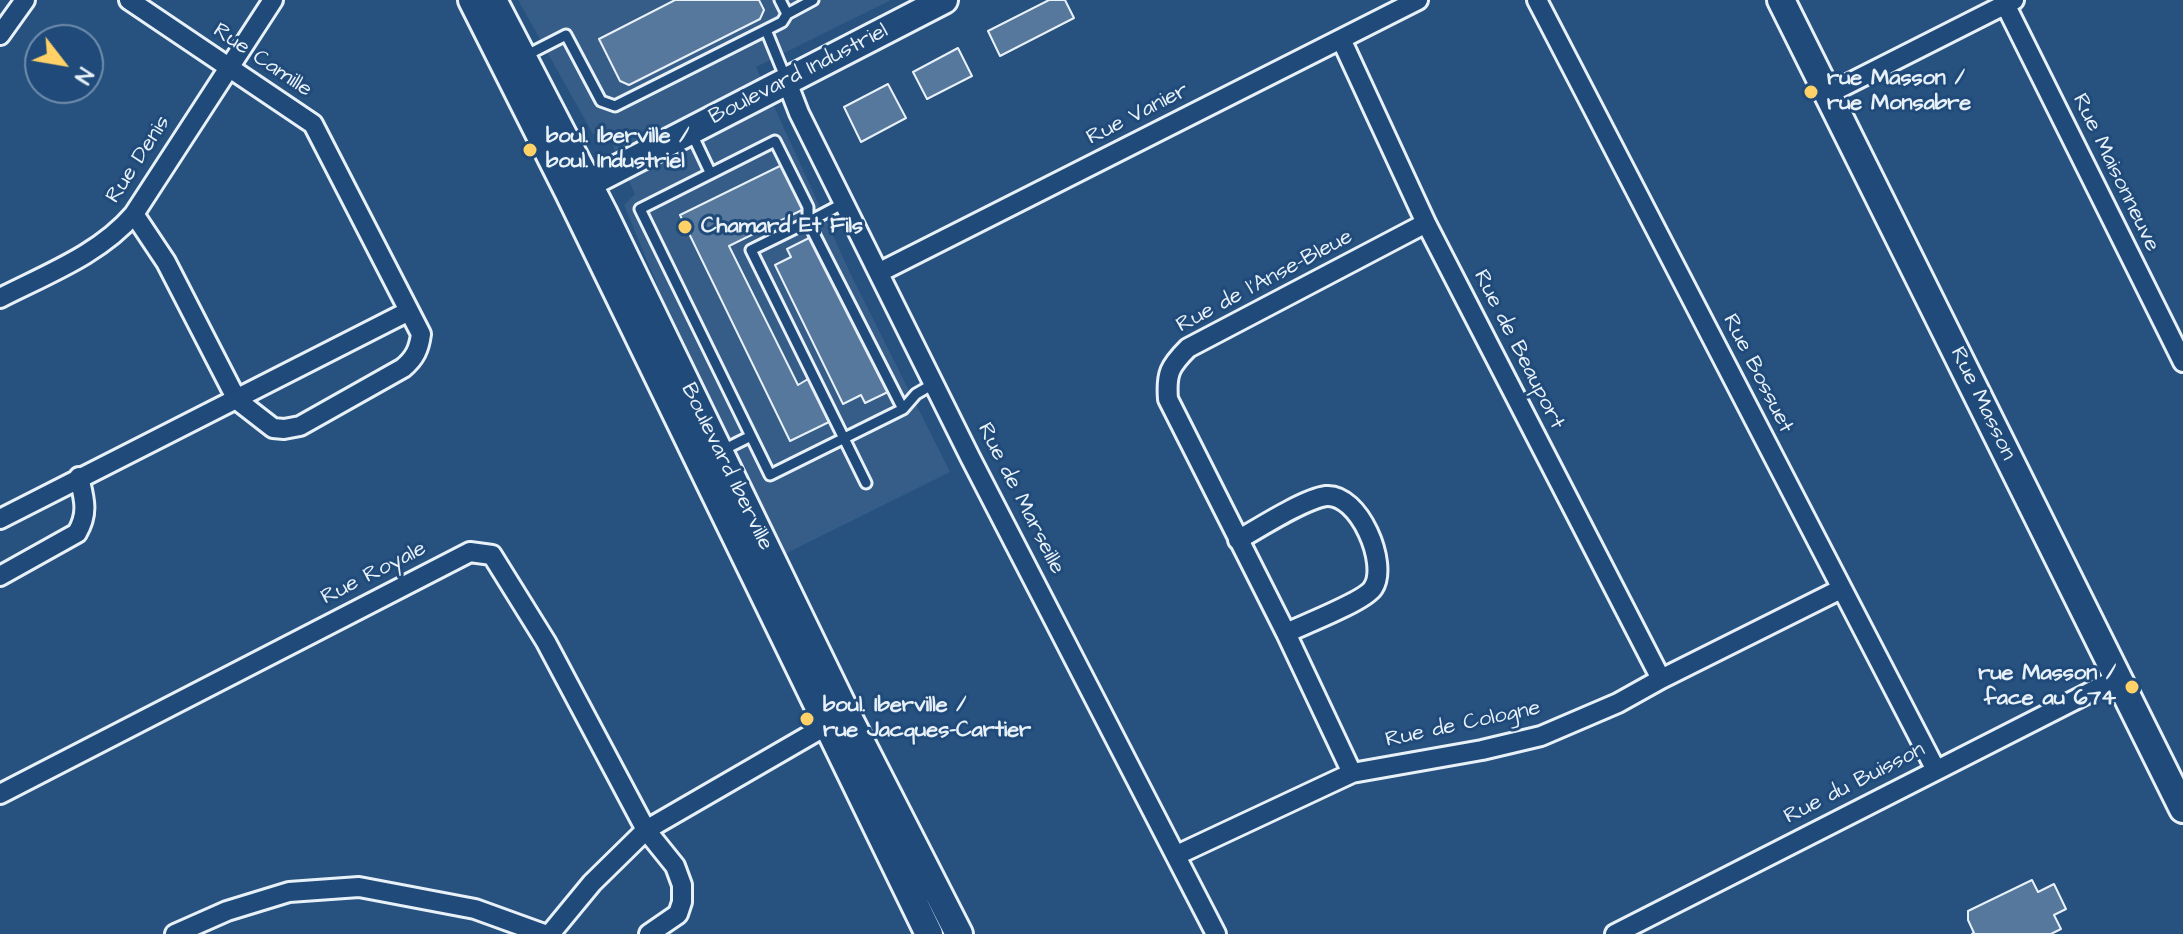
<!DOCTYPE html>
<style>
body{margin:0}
#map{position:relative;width:2183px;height:934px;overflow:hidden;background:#27517f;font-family:"Architects Daughter",sans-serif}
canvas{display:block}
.north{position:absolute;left:24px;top:24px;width:80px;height:80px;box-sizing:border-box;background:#1f4a7a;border:2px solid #6f8dac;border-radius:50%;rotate:121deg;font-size:22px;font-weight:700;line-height:32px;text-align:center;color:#e8f1f8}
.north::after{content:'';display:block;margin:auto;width:28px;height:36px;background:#ffd166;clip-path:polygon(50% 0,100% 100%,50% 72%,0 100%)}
</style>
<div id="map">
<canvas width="2183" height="934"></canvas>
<div class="north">N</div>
</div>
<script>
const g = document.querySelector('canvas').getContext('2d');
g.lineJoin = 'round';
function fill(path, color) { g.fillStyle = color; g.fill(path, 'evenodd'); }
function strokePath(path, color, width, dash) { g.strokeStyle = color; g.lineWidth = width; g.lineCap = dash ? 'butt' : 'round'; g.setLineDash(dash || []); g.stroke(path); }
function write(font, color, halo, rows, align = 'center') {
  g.font = font + ' "Architects Daughter",sans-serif'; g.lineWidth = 6; g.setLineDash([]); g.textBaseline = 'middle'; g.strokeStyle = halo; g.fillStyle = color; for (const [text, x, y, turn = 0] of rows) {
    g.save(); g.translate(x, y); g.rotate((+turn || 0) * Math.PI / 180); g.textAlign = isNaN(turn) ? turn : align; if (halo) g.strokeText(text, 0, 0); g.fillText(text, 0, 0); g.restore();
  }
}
const built = new Path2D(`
 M 518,0 L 891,0 L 756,67 L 852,277 L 950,472 L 771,561 L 624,205 L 635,194 L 609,138 L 593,134 Z`);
const building = new Path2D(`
 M 675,0 L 759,0 L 764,10 L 760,19 L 629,85 L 620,81 L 599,39 Z
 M 1049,0 L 1065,0 L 1074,18 L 1000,56 L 988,31 Z
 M 958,48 L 972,76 L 927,99 L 913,72 Z
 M 888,84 L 906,118 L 861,142 L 844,107 Z
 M 784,164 L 806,208 L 729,246 L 798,385 L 808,379 L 829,422 L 790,441 L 680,215 Z
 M 813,236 L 890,391 L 865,403 L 861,395 L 843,404 L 775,265 L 791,257 L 787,249 Z
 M 2032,880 L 2038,892 L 2054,884 L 2066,909 L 2054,915 L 2061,929 L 2051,934 L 1972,934 L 1974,933 L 1968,920 L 1968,911 Z`);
const lane = new Path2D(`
 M 780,0 L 787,14
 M 766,30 L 786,79
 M 525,56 L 566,35 L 601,101 L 615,106 L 782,22 L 787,14 L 813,0
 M 692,134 L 710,172
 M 844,203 L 808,222 L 903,409
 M 721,451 L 751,436
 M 866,483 L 751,250 L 808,222 L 808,207 L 775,141 L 640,209 L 770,475 L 903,409 L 916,394 L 935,383`);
const street = new Path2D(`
 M 129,0 L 313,124 L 421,334 C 419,349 415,358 403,368 L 300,426 L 284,429 L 273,428 L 237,400 L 166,262 L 134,214
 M 1537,0 L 1936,770
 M 2005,4 L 2183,362
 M 0,35 L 25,0
 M 1341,39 L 1426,223 L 1661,679
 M 787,82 L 799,113 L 970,457 L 1216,934
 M 1828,94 L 2014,0
 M 880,272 L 1418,0
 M 0,298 C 47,274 100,254 134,214 L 273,0
 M 0,519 L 409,311
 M 1238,540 C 1259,528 1304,499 1326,496 C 1359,493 1389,564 1373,588 C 1365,601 1303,625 1286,633
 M 0,576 L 77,533 C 89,513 84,498 79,477
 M 1352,773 L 1286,633 L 1168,399 C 1166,373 1170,366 1188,348 L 1426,223
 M 0,794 L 470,552 L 492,555 L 546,642 L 646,830 L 675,866 L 682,885 L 682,902 L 678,914 L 649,934
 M 1177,855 L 1352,773 L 1482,750 L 1541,736 L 1618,703 L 1661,679 L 1841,589
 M 175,934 L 227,911 L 289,892 L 359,887 L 475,909 L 544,934
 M 550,934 L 592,883 L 646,830 L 836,720
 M 1615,934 L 2118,678`);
const secondary = new Path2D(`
 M 472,0 L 569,193 L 929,934
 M 493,0 L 603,212 L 847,715 L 959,934
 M 1781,0 L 2183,809
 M 572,192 L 944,0`);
const markers = [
 [1811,92,8,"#ffd166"],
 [530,150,8,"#ffd166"],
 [685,227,8,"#ffd166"],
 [2132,687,8,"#ffd166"],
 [807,719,8,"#ffd166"]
];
const streetNames = [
 ["Rue Camille",262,61,34],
 ["Boulevard Industriel",799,75,-27],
 ["Rue Vanier",1138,115,-27],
 ["Rue Denis",139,160,-57],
 ["Rue Maisonneuve",2115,173,64],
 ["Rue de l'Anse-Bleue",1265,282,-28],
 ["Rue de Beauport",1518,350,63],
 ["Rue Bossuet",1757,374,63],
 ["Rue Masson",1982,404,64],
 ["Boulevard Iberville",726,467,64],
 ["Rue de Marseille",1020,499,63],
 ["Rue Royale",374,574,-27],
 ["Rue de Cologne",1463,725,-12],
 ["Rue du Buisson",1855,784,-27]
];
const poiNames = [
 ["rue Masson /",1827,79],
 ["rue Monsabre",1827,104],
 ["boul. Iberville /",546,137],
 ["boul. Industriel",546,162],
 ["Chamard Et Fils",701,227],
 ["rue Masson /",2116,674,"right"],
 ["face au 674",2116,699,"right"],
 ["boul. Iberville /",823,706],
 ["rue Jacques-Cartier",823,731]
];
fill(built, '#355d88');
fill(building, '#57789d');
strokePath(building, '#e8f1f8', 2);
strokePath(lane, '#e8f1f8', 15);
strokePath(street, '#e8f1f8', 24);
strokePath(secondary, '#e8f1f8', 32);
strokePath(lane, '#1f4a7a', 9);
strokePath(street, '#1f4a7a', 18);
strokePath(secondary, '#1f4a7a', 26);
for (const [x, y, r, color] of markers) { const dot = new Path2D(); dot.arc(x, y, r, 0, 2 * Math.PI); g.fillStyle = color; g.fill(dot); strokePath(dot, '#1f4a7a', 3); }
write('22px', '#e8f1f8', '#1f4a7a', streetNames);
write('bold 22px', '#e8f1f8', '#1f4a7a', poiNames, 'left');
</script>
